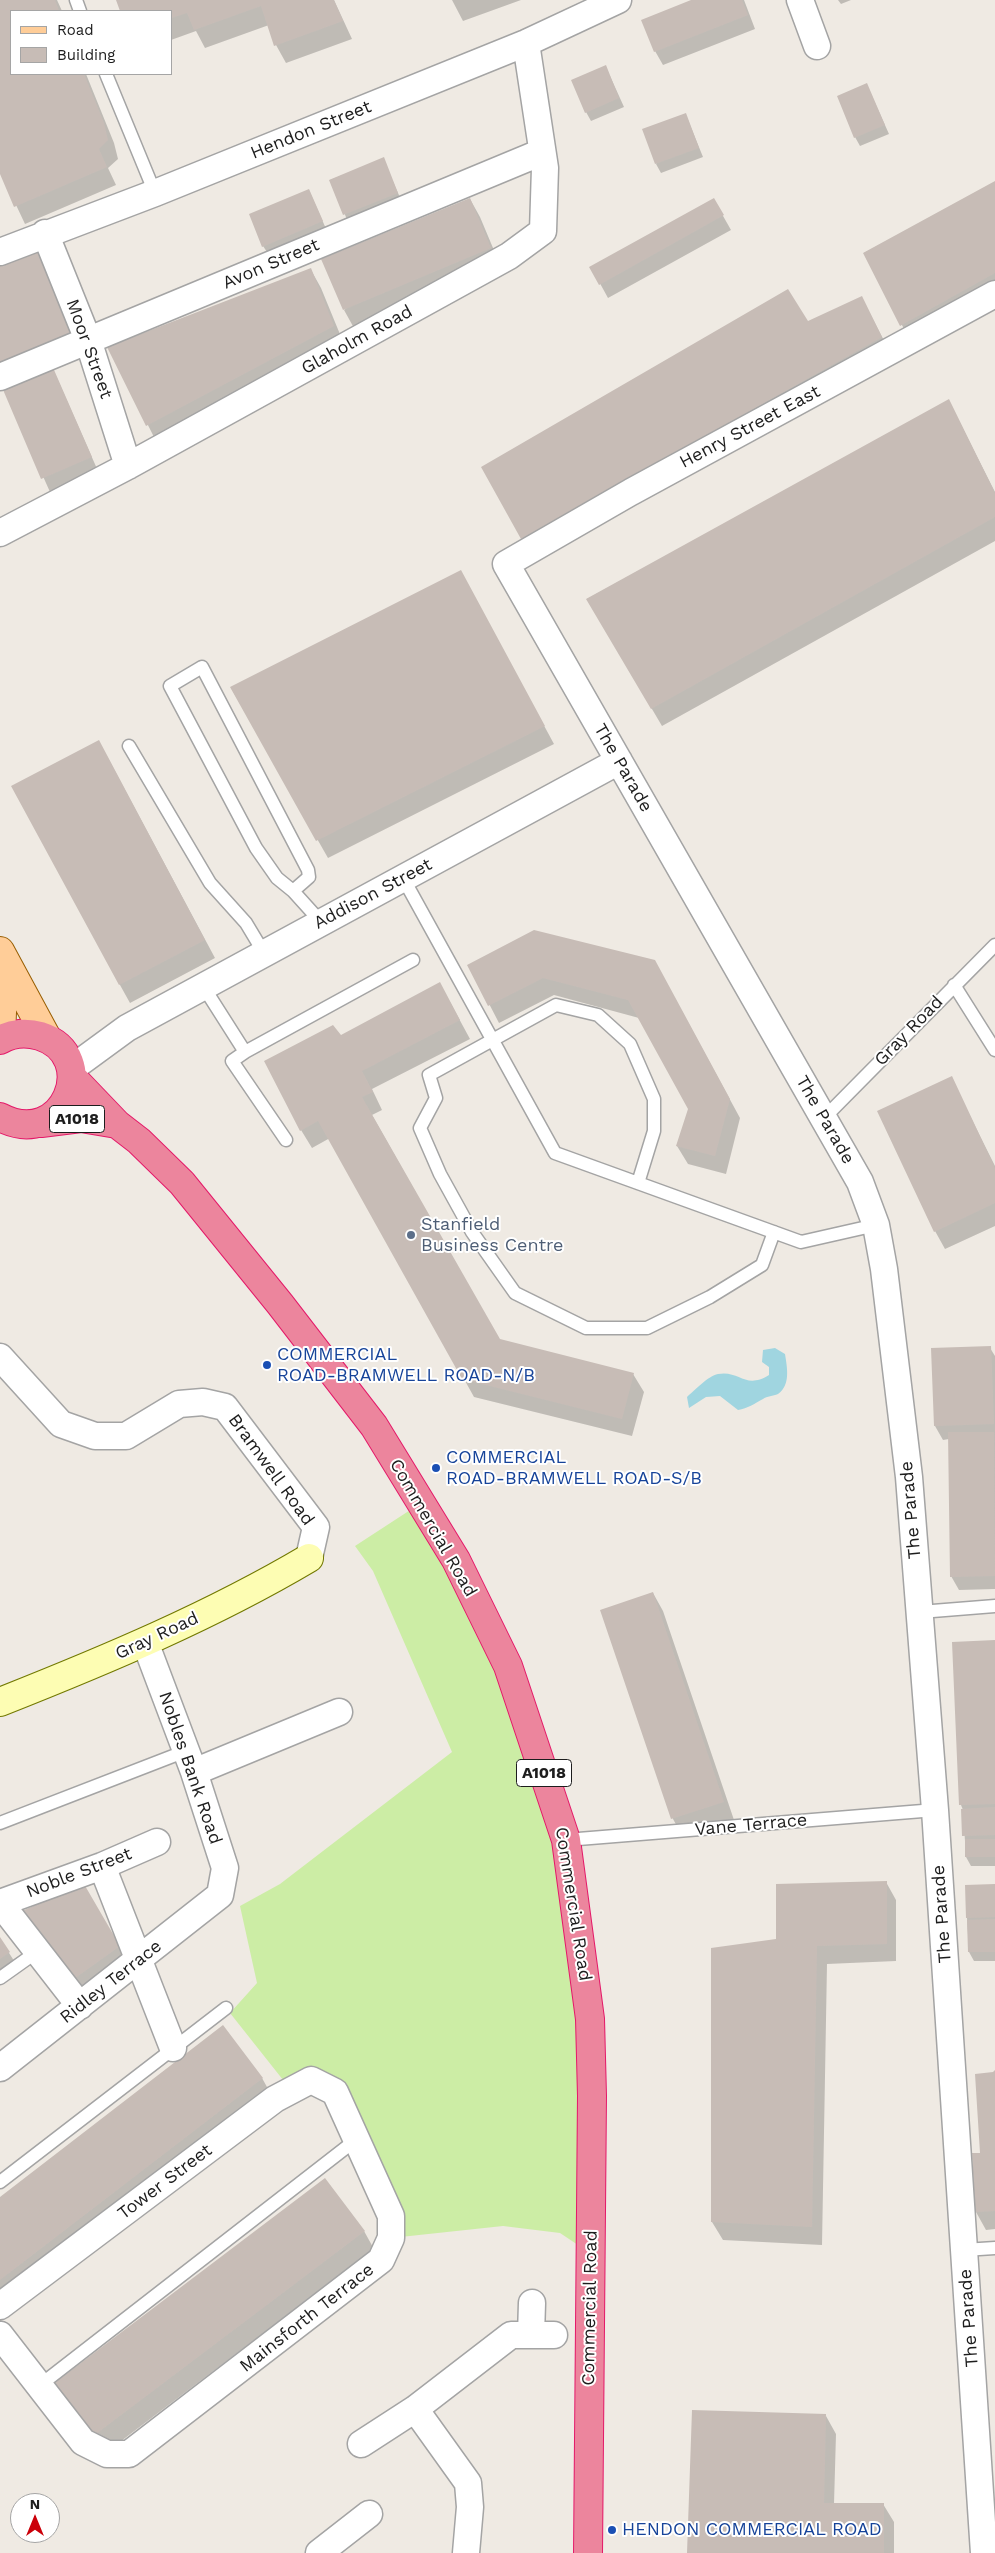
<!DOCTYPE html>
<style>
body{margin:0}
#map{position:relative;width:995px;height:2553px;overflow:hidden;background:#efeae3;font-family:"Work Sans",sans-serif}
canvas{display:block}
.legend{position:absolute;left:10px;top:10px;width:162px;height:65px;box-sizing:border-box;background:#fff;border:1px solid #a5a5a5;margin:0;padding:6px 9px;list-style:none;font-size:15px;color:#1d1d1d}
.legend li{display:flex;align-items:center;gap:10px;height:25px}
.legend b{width:25px;border:1px solid #a5a5a5}
.north{position:absolute;left:10px;top:2493px;width:50px;height:50px;box-sizing:border-box;background:#fff;border:1px solid #a5a5a5;border-radius:50%;rotate:0deg;font-size:14px;font-weight:700;line-height:20px;text-align:center;color:#1d1d1d}
.north::after{content:'';display:block;margin:auto;width:18px;height:22px;background:#cb000a;clip-path:polygon(50% 0,100% 100%,50% 72%,0 100%)}
</style>
<div id="map">
<canvas width="995" height="2553"></canvas>
<ul class="legend">
<li><b style="height:6px;background:#ffcd98"></b>Road</li>
<li><b style="height:14px;background:#c7bcb6"></b>Building</li>
</ul>
<div class="north">N</div>
</div>
<script>
const g = document.querySelector('canvas').getContext('2d');
g.lineJoin = 'round';
function fill(path, color) { g.fillStyle = color; g.fill(path, 'evenodd'); }
function strokePath(path, color, width, dash) { g.strokeStyle = color; g.lineWidth = width; g.lineCap = dash ? 'butt' : 'round'; g.setLineDash(dash || []); g.stroke(path); }
function write(font, color, halo, rows, align = 'center') {
  g.font = font + ' "Work Sans",sans-serif'; g.lineWidth = 4; g.setLineDash([]); g.textBaseline = 'middle'; g.strokeStyle = halo; g.fillStyle = color; for (const [text, x, y, turn = 0] of rows) {
    g.save(); g.translate(x, y); g.rotate((+turn || 0) * Math.PI / 180); g.textAlign = isNaN(turn) ? turn : align; if (halo) g.strokeText(text, 0, 0); g.fillText(text, 0, 0); g.restore();
  }
}
const grass = new Path2D(`
 M 421,1503 L 456,1560 L 566,1840 L 590,2253 L 560,2233 L 503,2226 L 391,2238 L 335,2092 L 291,2090 L 230,2013 L 257,1983 L 240,1906 L 280,1884 L 452,1752 L 373,1571 L 355,1546 Z`);
const water = new Path2D(`
 M 775,1348 L 785,1354 C 787,1367 791,1385 778,1394 C 773,1396 767,1396 763,1399 C 754,1404 748,1408 738,1410 L 720,1396 L 706,1397 L 689,1408 L 687,1397 C 695,1390 708,1376 718,1374 C 740,1370 745,1390 769,1375 L 769,1367 L 762,1362 L 763,1350 Z`);
const shadow = new Path2D(`
 M 0,0 L 57,0 L 62,11 L 11,11 L 11,74 L 86,74 L 114,143 L 118,159 L 108,168 L 116,185 L 25,224 L 0,171 Z
 M 117,0 L 334,0 L 352,39 L 286,63 L 276,45 L 269,25 L 205,48 L 196,31 L 171,40 L 171,11 L 122,11 Z
 M 452,0 L 521,0 L 463,21 Z
 M 694,0 L 744,0 L 755,29 L 663,65 L 655,51 Z
 M 838,0 L 851,0 L 841,4 Z
 M 610,76 L 624,107 L 591,121 L 586,112 Z
 M 867,85 L 889,134 L 860,146 L 855,137 Z
 M 686,115 L 703,157 L 661,173 L 656,164 Z
 M 383,159 L 402,202 L 349,224 L 330,180 Z
 M 995,183 L 995,297 L 912,344 L 864,253 Z
 M 309,190 L 327,231 L 269,255 L 263,246 Z
 M 470,199 L 480,217 L 501,267 L 354,328 L 344,310 Z
 M 714,200 L 731,230 L 608,298 L 591,267 Z
 M 0,265 L 86,356 L 53,369 L 98,471 L 50,492 L 4,389 L 0,391 Z
 M 311,270 L 321,288 L 344,344 L 157,443 L 109,348 Z
 M 862,298 L 892,356 L 532,556 L 522,538 L 808,323 Z
 M 949,401 L 995,492 L 995,541 L 662,726 L 587,599 Z
 M 470,589 L 554,744 L 328,858 L 231,688 Z
 M 109,760 L 215,958 L 130,1003 L 120,985 Z
 M 469,965 L 665,980 L 740,1118 L 726,1174 L 688,1164 L 677,1146 L 689,1109 L 639,1018 L 554,995 L 499,1023 Z
 M 450,1002 L 470,1039 L 372,1089 L 382,1110 L 372,1115 L 499,1340 L 633,1374 L 644,1392 L 632,1436 L 474,1397 L 330,1138 L 312,1148 L 301,1130 L 340,1037 Z
 M 951,1078 L 995,1166 L 995,1226 L 945,1249 L 935,1231 Z
 M 990,1348 L 995,1356 L 995,1589 L 959,1590 L 951,1576 L 949,1439 L 943,1440 L 935,1426 Z
 M 653,1593 L 663,1611 L 734,1820 L 683,1837 L 673,1819 L 602,1610 Z
 M 995,1641 L 995,1866 L 971,1866 L 966,1857 L 963,1810 L 961,1805 Z
 M 886,1882 L 896,1900 L 896,1961 L 827,1964 L 822,2245 L 723,2240 L 712,2222 L 777,1940 Z
 M 995,1885 L 995,1961 L 974,1961 L 969,1952 L 967,1918 Z
 M 83,1886 L 127,1960 L 83,1992 L 31,1925 Z
 M 0,1939 L 20,1970 L 0,1984 Z
 M 995,2072 L 995,2229 L 986,2230 L 976,2212 L 981,2154 Z
 M 262,2078 L 272,2096 L 0,2306 L 0,2199 Z
 M 364,2231 L 374,2249 L 104,2454 L 65,2402 Z
 M 826,2416 L 836,2434 L 834,2504 L 883,2504 L 894,2522 L 894,2553 L 689,2553 Z`);
const building = new Path2D(`
 M 0,0 L 55,0 L 59,11 L 11,11 L 11,74 L 84,74 L 104,123 L 108,140 L 99,149 L 107,167 L 14,207 L 0,174 Z
 M 116,0 L 334,0 L 343,21 L 274,46 L 261,6 L 194,30 L 187,13 L 171,18 L 171,11 L 120,11 Z
 M 691,0 L 742,0 L 748,15 L 654,52 L 641,20 Z
 M 606,65 L 619,98 L 585,113 L 571,80 Z
 M 867,83 L 885,125 L 854,138 L 837,96 Z
 M 686,113 L 699,148 L 655,164 L 642,129 Z
 M 384,157 L 398,193 L 343,215 L 329,180 Z
 M 995,181 L 995,273 L 900,326 L 863,253 Z
 M 309,189 L 323,221 L 262,247 L 249,214 Z
 M 470,198 L 491,248 L 343,310 L 321,259 Z
 M 714,198 L 724,215 L 599,285 L 589,267 Z
 M 40,248 L 76,338 L 0,369 L 0,264 Z
 M 311,268 L 334,326 L 146,426 L 107,347 Z
 M 788,289 L 808,321 L 862,296 L 882,337 L 521,539 L 481,467 Z
 M 51,363 L 92,457 L 41,479 L 1,385 Z
 M 949,399 L 995,493 L 995,517 L 651,709 L 586,599 Z
 M 461,570 L 545,726 L 316,841 L 230,687 Z
 M 99,740 L 205,940 L 119,985 L 11,786 Z
 M 534,930 L 655,960 L 730,1099 L 715,1156 L 676,1146 L 688,1109 L 628,1000 L 543,978 L 488,1006 L 467,965 Z
 M 440,982 L 460,1020 L 362,1071 L 373,1092 L 362,1097 L 500,1339 L 634,1373 L 622,1419 L 462,1379 L 318,1121 L 300,1131 L 264,1061 L 333,1025 L 341,1035 Z
 M 952,1076 L 995,1168 L 995,1203 L 934,1232 L 877,1111 Z
 M 991,1346 L 994,1424 L 934,1426 L 931,1348 Z
 M 948,1432 L 994,1432 L 995,1576 L 950,1577 Z
 M 653,1592 L 724,1802 L 671,1819 L 600,1610 Z
 M 995,1640 L 995,1804 L 959,1805 L 952,1642 Z
 M 995,1807 L 995,1835 L 962,1836 L 961,1809 Z
 M 965,1839 L 995,1839 L 995,1857 L 965,1857 Z
 M 887,1881 L 887,1944 L 817,1946 L 812,2227 L 711,2222 L 711,1948 L 776,1939 L 776,1884 Z
 M 84,1884 L 120,1946 L 74,1979 L 22,1911 Z
 M 995,1884 L 995,1917 L 966,1918 L 965,1885 Z
 M 995,1919 L 995,1952 L 968,1952 L 967,1920 Z
 M 0,1937 L 10,1952 L 0,1959 Z
 M 223,2025 L 263,2078 L 0,2280 L 0,2197 Z
 M 995,2070 L 995,2211 L 975,2212 L 972,2153 L 980,2153 L 975,2074 L 993,2072 Z
 M 325,2178 L 365,2231 L 92,2437 L 53,2384 Z
 M 692,2410 L 826,2414 L 824,2503 L 884,2503 L 884,2553 L 687,2553 Z`);
const lane = new Path2D(`
 M 76,0 L 80,11
 M 106,74 L 155,193
 M 129,746 L 210,883 L 246,923 L 264,953
 M 403,878 L 555,1153 L 801,1242 L 876,1225
 M 293,891 L 309,877 L 308,870 L 202,667 L 170,686 L 256,848 L 277,878 L 293,891 L 321,922
 M 954,985 L 995,1050
 M 203,986 L 245,1052 L 413,960
 M 245,1052 L 232,1061 L 286,1140
 M 824,1118 L 995,945
 M 638,1183 L 654,1131 L 654,1099 L 630,1044 L 598,1015 L 556,1005 L 429,1075 L 436,1098 L 420,1128 L 440,1174 L 472,1232 L 515,1293 L 586,1328 L 647,1328 L 710,1297 L 762,1265 L 774,1232
 M 920,1612 L 995,1606
 M 0,1823 L 186,1751
 M 566,1840 L 935,1810
 M 0,1978 L 38,1951
 M 0,2182 L 226,2008
 M 964,2250 L 995,2248
 M 39,2386 L 357,2139`);
const street = new Path2D(`
 M 800,0 L 817,46
 M 45,233 L 88,340 L 128,466
 M 0,252 L 155,193 L 526,43 L 618,0
 M 0,377 L 542,152
 M 0,533 L 128,466 L 509,256 L 543,231 L 545,168 L 526,43
 M 71,1069 L 127,1028 L 619,761
 M 0,1357 L 61,1424 L 95,1436 L 126,1436 L 179,1404 L 203,1402 L 225,1407 L 316,1527 L 309,1558
 M 194,1772 L 339,1712
 M 102,1866 L 173,2048
 M 0,1903 L 102,1866 L 157,1842
 M 0,1903 L 80,2006
 M 0,2068 L 220,1895 L 225,1868 L 194,1772 L 145,1642
 M 0,2306 L 275,2099 L 311,2080 L 335,2092 L 391,2216 L 391,2238 L 381,2260 L 129,2454 L 107,2454 L 83,2442 L 0,2335
 M 531,2335 L 532,2303
 M 415,2409 L 468,2483 L 470,2507 L 466,2553
 M 361,2444 L 415,2409 L 511,2335 L 554,2335
 M 319,2553 L 369,2514
 M 984,2553 L 935,1810 L 909,1477 L 884,1269 L 876,1225 L 860,1182 L 506,564 L 631,492 L 995,294`);
const secondary = new Path2D(`
 M 0,1702 C 106,1660 211,1616 309,1558`);
const primary = new Path2D(`
 M 0,951 L 47,1038
 M 1,1038 L 4,959`);
const highway = new Path2D(`
 M 0,1040 C 12,1033 27,1032 40,1036 C 102,1056 64,1151 0,1117
 M 72,1077 L 117,1124 L 139,1141 L 182,1183 L 280,1304 L 374,1426 L 456,1560 L 508,1666 L 566,1840 L 590,2019 L 592,2096 L 588,2553
 M 41,1123 L 81,1118 L 117,1124`);
const markers = [
 [411,1235,5,"#5c6f8a"],
 [267,1365,5,"#1a4fb4"],
 [436,1468,5,"#1a4fb4"],
 [612,2530,5,"#1a4fb4"]
];
const shields = [
 [77,1119,55],
 [544,1773,55]
];
const shieldNames = [
 ["A1018",77,1119],
 ["A1018",544,1773]
];
const streetNames = [
 ["Hendon Street",311,130,-22],
 ["Avon Street",271,264,-23],
 ["Glaholm Road",357,340,-29],
 ["Moor Street",89,349,70],
 ["Henry Street East",750,427,-28],
 ["The Parade",623,768,60],
 ["Addison Street",373,894,-28],
 ["Gray Road",909,1031,-46],
 ["The Parade",825,1120,60],
 ["Bramwell Road",271,1470,54],
 ["The Parade",911,1510,-95],
 ["Commercial Road",433,1528,60],
 ["Gray Road",157,1636,-25],
 ["Nobles Bank Road",190,1768,71],
 ["Vane Terrace",751,1825,-5],
 ["Noble Street",79,1873,-21],
 ["Commercial Road",573,1904,81],
 ["The Parade",942,1914,-94],
 ["Ridley Terrace",111,1982,-38],
 ["Tower Street",165,2182,-37],
 ["Commercial Road",590,2308,-89],
 ["Mainsforth Terrace",307,2318,-38],
 ["The Parade",969,2318,-94]
];
const serviceNames = [
 ["Stanfield",421,1225],
 ["Business Centre",421,1246]
];
const transitNames = [
 ["COMMERCIAL",277,1355],
 ["ROAD-BRAMWELL ROAD-N/B",277,1376],
 ["COMMERCIAL",446,1458],
 ["ROAD-BRAMWELL ROAD-S/B",446,1479],
 ["HENDON COMMERCIAL ROAD",622,2530]
];
fill(grass, '#cceda5');
fill(water, '#a0d5e0');
fill(shadow, '#0003');
fill(building, '#c7bcb6');
strokePath(lane, '#a4a4a4', 15);
strokePath(street, '#a4a4a4', 29);
strokePath(secondary, '#727900', 30);
strokePath(primary, '#975d00', 30);
strokePath(highway, '#e41969', 30);
strokePath(lane, '#fff', 12);
strokePath(street, '#fff', 26);
strokePath(secondary, '#fdfdb3', 28);
strokePath(primary, '#ffcd98', 28);
strokePath(highway, '#ec859d', 28);
for (const [x, y, r, color] of markers) { const dot = new Path2D(); dot.arc(x, y, r, 0, 2 * Math.PI); g.fillStyle = color; g.fill(dot); strokePath(dot, '#fff', 2); }
for (const [x, y, w] of shields) { const box = new Path2D(); box.roundRect(x - w / 2, y - 13.5, w, 27, 4); g.fillStyle = '#fff'; g.fill(box); strokePath(box, '#1d1d1d', 1); }
write('bold 16px', '#1d1d1d', null, shieldNames);
write('18px', '#1d1d1d', '#fff', streetNames);
write('18px', '#4e5e75', '#fff', serviceNames, 'left');
write('18px', '#164399', '#fff', transitNames, 'left');
</script>
